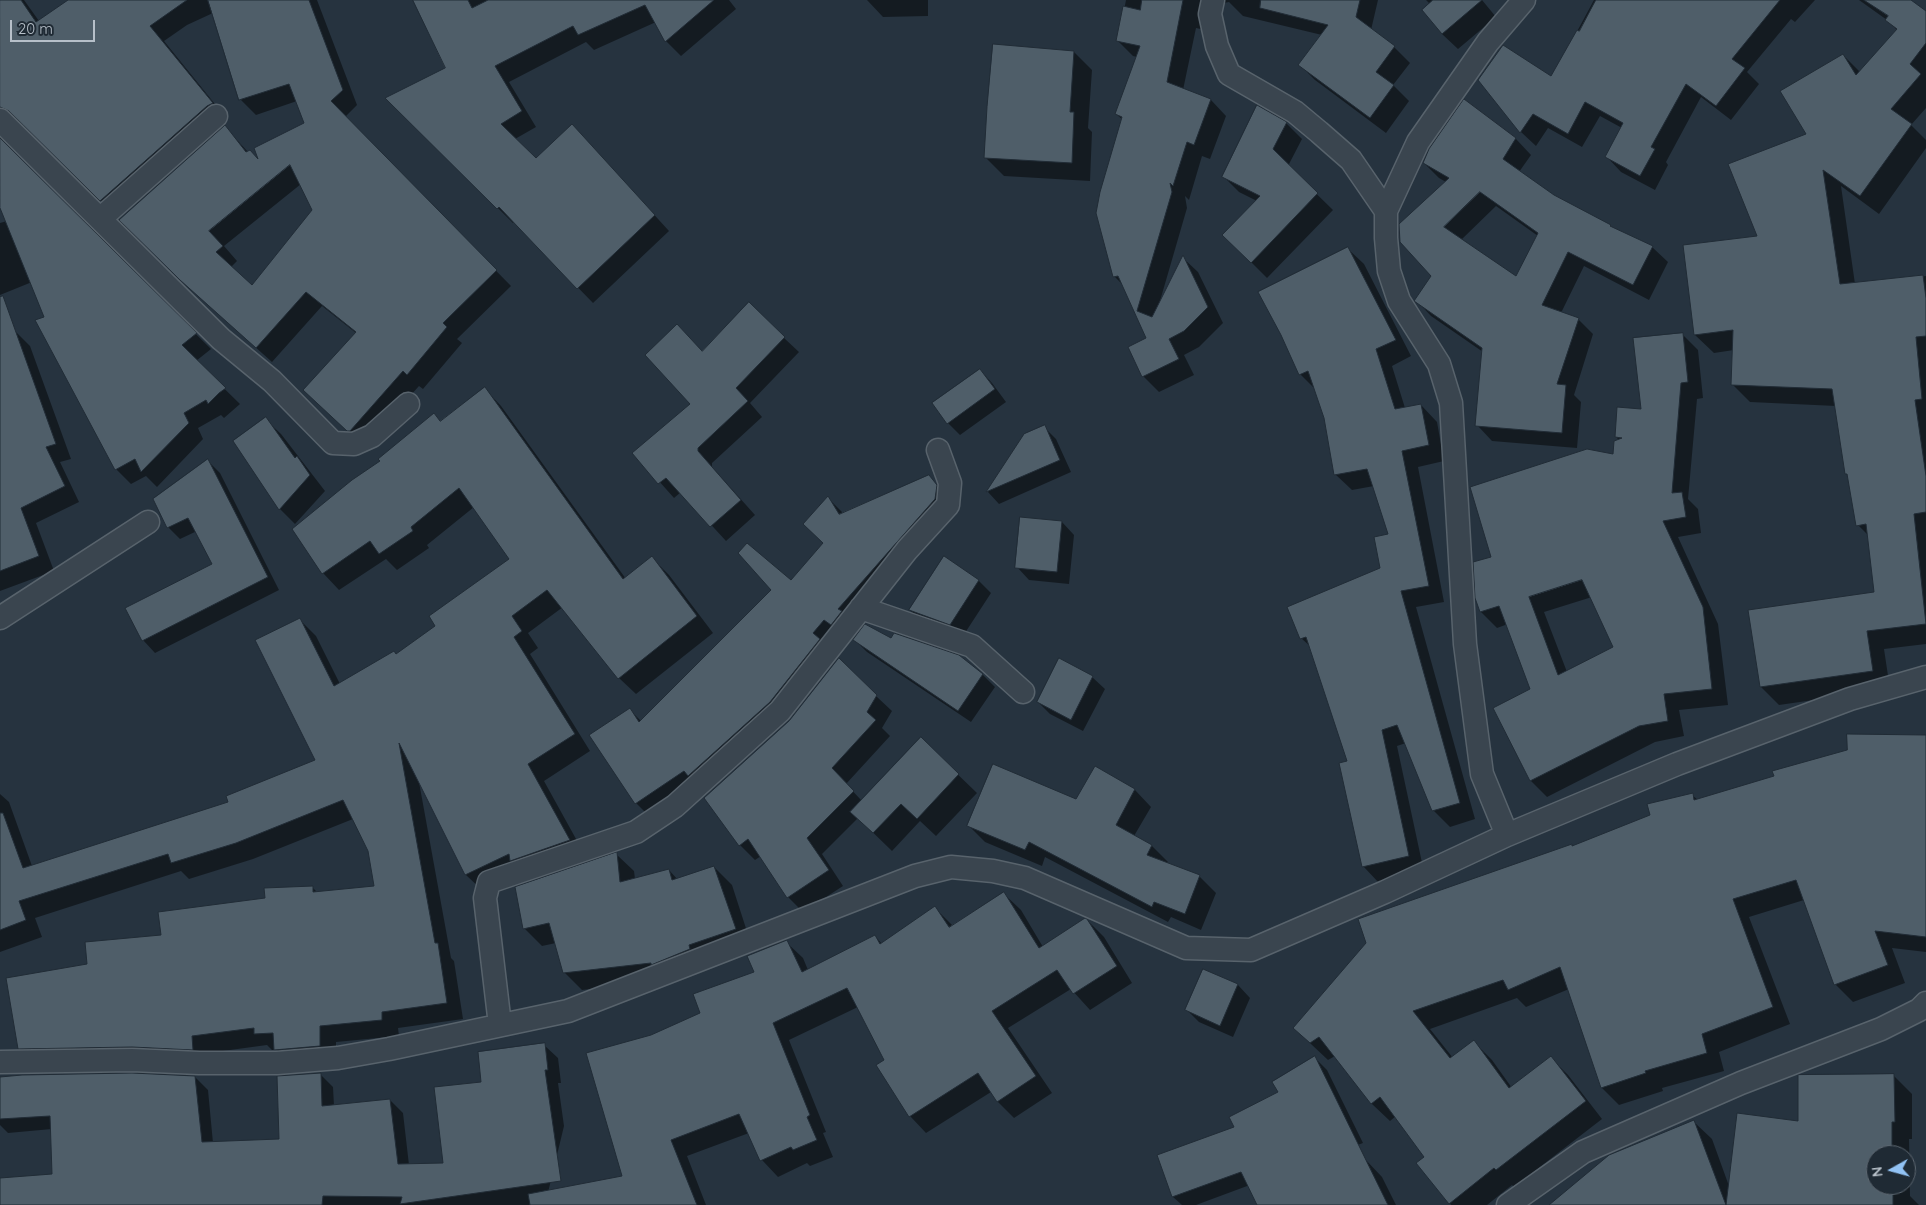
<!DOCTYPE html>
<style>
body{margin:0}
#map{position:relative;width:1926px;height:1205px;overflow:hidden;background:#26333f;font-family:Quicksand,sans-serif}
canvas{display:block}
.north{position:absolute;left:1866px;top:1145px;width:50px;height:50px;box-sizing:border-box;background:#1f2a34;border:1px solid #5c6670;border-radius:50%;rotate:263deg;font-size:14px;font-weight:700;line-height:20px;text-align:center;color:#b7c0c9}
.north::after{content:'';display:block;margin:auto;width:18px;height:22px;background:#91c2f4;clip-path:polygon(50% 0,100% 100%,50% 72%,0 100%)}
.scale{position:absolute;left:10px;top:20px;width:85px;height:22px;box-sizing:border-box;border:2px solid #b7c0c9;border-top:0;padding-left:6px;font-size:15px;line-height:18px;white-space:nowrap;color:#b7c0c9;-webkit-text-stroke:4px #1f2a34;paint-order:stroke}
</style>
<div id="map">
<canvas width="1926" height="1205"></canvas>
<div class="north">N</div>
<div class="scale">20 m</div>
</div>
<script>
const g = document.querySelector('canvas').getContext('2d');
g.lineJoin = 'round';
function fill(path, color) { g.fillStyle = color; g.fill(path, 'evenodd'); }
function strokePath(path, color, width, dash) { g.strokeStyle = color; g.lineWidth = width; g.lineCap = dash ? 'butt' : 'round'; g.setLineDash(dash || []); g.stroke(path); }
const shadow = new Path2D(`
 M 0,0 L 24,0 L 39,21 L 70,0 L 317,0 L 357,105 L 345,117 L 511,286 L 457,339 L 462,343 L 423,389 L 419,386 L 366,445 L 363,445 L 320,405 L 356,333 L 322,306 L 272,362 L 197,295 L 225,127 L 248,152 L 250,151 L 260,161 L 305,123 L 297,101 L 256,115 L 241,100 L 213,13 L 187,25 L 164,41 L 227,119 L 116,215 L 25,125 L 20,122 L 13,122 L 2,132 L 2,139 L 5,146 L 211,349 L 196,361 L 240,404 L 224,418 L 221,415 L 198,428 L 203,439 L 157,487 L 146,476 L 131,484 L 116,469 L 46,318 L 32,282 L 0,295 L 0,223 L 7,221 L 0,204 ZM 301,184 L 314,210 L 252,286 L 231,267 L 237,261 L 224,246 Z
 M 414,0 L 729,0 L 736,9 L 681,56 L 666,41 L 656,22 L 594,50 L 586,42 L 509,82 L 536,127 L 515,139 L 536,160 L 587,141 L 669,231 L 593,303 L 514,222 L 513,223 L 388,99 L 447,68 Z
 M 867,0 L 928,0 L 928,16 L 883,17 Z
 M 1126,0 L 1378,0 L 1371,30 L 1394,47 L 1410,63 L 1393,85 L 1409,101 L 1386,133 L 1315,80 L 1300,65 L 1322,35 L 1243,16 L 1229,2 L 1224,3 L 1217,10 L 1205,30 L 1196,28 L 1183,90 L 1211,100 L 1226,116 L 1210,159 L 1202,156 L 1189,200 L 1185,196 L 1187,208 L 1160,301 L 1161,301 L 1183,258 L 1198,272 L 1223,323 L 1199,347 L 1184,355 L 1194,375 L 1159,392 L 1143,376 L 1148,339 L 1124,286 L 1115,277 L 1123,120 L 1116,114 L 1137,57 L 1133,56 L 1118,41 Z
 M 1426,0 L 1482,0 L 1496,17 L 1458,49 L 1442,34 L 1423,10 L 1430,4 Z
 M 1594,0 L 1815,0 L 1795,22 L 1791,19 L 1747,72 L 1759,84 L 1731,120 L 1701,97 L 1666,162 L 1668,165 L 1655,190 L 1621,172 L 1607,157 L 1622,128 L 1600,116 L 1582,147 L 1548,128 L 1536,146 L 1521,132 L 1479,79 L 1552,78 Z
 M 1859,0 L 1909,0 L 1926,13 L 1926,108 L 1911,125 L 1926,140 L 1926,148 L 1879,214 L 1841,186 L 1855,284 L 1926,276 L 1926,644 L 1884,649 L 1890,689 L 1779,705 L 1761,687 L 1876,593 L 1869,536 L 1858,525 L 1848,476 L 1846,473 L 1836,406 L 1750,402 L 1732,384 L 1734,350 L 1714,353 L 1695,335 L 1759,237 L 1843,55 L 1860,72 L 1897,30 L 1887,20 Z
 M 1074,52 L 1092,70 L 1088,128 L 1092,132 L 1090,181 L 1004,176 L 986,158 Z
 M 1465,101 L 1516,139 L 1531,155 L 1519,172 L 1554,196 L 1613,228 L 1652,247 L 1668,262 L 1649,300 L 1584,266 L 1561,313 L 1578,319 L 1593,334 L 1574,395 L 1581,402 L 1577,448 L 1492,441 L 1477,425 L 1483,352 L 1431,316 L 1416,300 L 1432,276 L 1446,182 L 1439,178 L 1424,163 ZM 1496,206 L 1538,236 L 1517,278 L 1461,240 Z
 M 1286,123 L 1302,139 L 1288,166 L 1333,210 L 1267,278 L 1224,235 L 1257,201 L 1239,192 L 1223,176 Z
 M 1347,248 L 1364,264 L 1411,356 L 1392,366 L 1405,408 L 1421,405 L 1437,422 L 1444,461 L 1418,467 L 1444,602 L 1416,607 L 1475,819 L 1450,827 L 1433,810 L 1406,743 L 1397,746 L 1424,872 L 1379,883 L 1363,866 L 1349,762 L 1312,648 L 1301,638 L 1382,569 L 1389,535 L 1374,486 L 1352,490 L 1335,474 L 1325,418 L 1316,390 L 1300,374 Z
 M 0,305 L 15,331 L 30,346 L 71,459 L 60,462 L 79,502 L 36,523 L 54,571 L 0,591 Z
 M 1682,334 L 1698,350 L 1703,398 L 1697,399 L 1688,499 L 1698,509 L 1701,533 L 1678,537 L 1718,624 L 1728,705 L 1679,710 L 1684,736 L 1655,742 L 1547,797 L 1531,781 L 1495,709 L 1532,690 L 1508,624 L 1497,628 L 1481,612 L 1493,557 L 1614,456 L 1619,440 L 1616,437 L 1642,410 ZM 1592,597 L 1615,648 L 1567,672 L 1544,612 Z
 M 784,338 L 799,352 L 750,403 L 762,417 L 712,463 L 712,467 L 755,515 L 726,541 L 681,492 L 674,498 L 634,453 L 692,404 L 702,352 Z
 M 980,370 L 992,383 L 1006,402 L 960,435 L 948,423 Z
 M 485,389 L 501,406 L 626,579 L 652,558 L 669,575 L 713,633 L 636,694 L 619,678 L 563,607 L 528,633 L 538,648 L 530,654 L 590,751 L 544,781 L 586,857 L 483,891 L 466,875 L 419,782 L 451,958 L 454,961 L 463,1019 L 398,1028 L 399,1036 L 336,1042 L 336,1063 L 292,1066 L 277,1050 L 272,1050 L 267,1045 L 208,1053 L 36,1065 L 19,1048 L 88,966 L 162,936 L 266,900 L 312,887 L 318,893 L 375,887 L 369,851 L 353,819 L 253,859 L 189,879 L 181,871 L 35,918 L 42,937 L 0,952 L 0,794 L 9,802 L 32,866 L 230,803 L 317,761 L 299,619 L 316,636 L 340,684 L 396,655 L 437,627 L 511,559 L 474,507 L 427,545 L 429,548 L 397,570 L 386,559 L 339,590 L 323,573 L 441,422 Z
 M 265,419 L 281,434 L 325,491 L 295,524 L 280,509 L 234,441 Z
 M 1044,427 L 1056,439 L 1071,472 L 999,504 L 988,492 L 1025,435 Z
 M 208,461 L 220,473 L 279,590 L 155,653 L 143,640 L 127,608 L 214,564 L 197,531 L 180,539 L 168,527 Z
 M 928,477 L 944,493 L 854,625 L 652,819 L 636,803 L 630,710 L 641,721 L 791,582 L 824,544 L 828,498 L 844,514 Z
 M 1021,518 L 1062,522 L 1074,535 L 1069,584 L 1029,580 L 1017,567 Z
 M 944,558 L 979,581 L 991,593 L 963,636 L 922,622 L 910,610 Z
 M 855,640 L 891,640 L 958,657 L 983,675 L 995,687 L 971,722 L 867,652 Z
 M 1059,660 L 1092,677 L 1105,689 L 1083,731 L 1050,714 L 1038,702 Z
 M 876,696 L 892,711 L 882,728 L 890,736 L 846,784 L 862,801 L 921,739 L 977,793 L 936,836 L 920,821 L 892,851 L 858,818 L 822,854 L 843,886 L 803,912 L 788,897 L 761,856 L 755,860 L 740,845 Z
 M 1926,737 L 1926,952 L 1892,948 L 1905,983 L 1853,1002 L 1835,984 L 1804,900 L 1749,917 L 1790,1024 L 1719,1052 L 1724,1071 L 1662,1088 L 1663,1091 L 1619,1105 L 1602,1088 L 1569,989 L 1526,1007 L 1517,998 L 1430,1029 L 1453,1058 L 1474,1042 L 1492,1060 L 1512,1088 L 1551,1058 L 1568,1075 L 1602,1119 L 1514,1187 L 1512,1185 L 1487,1205 L 1451,1205 L 1425,1157 L 1396,1116 L 1390,1121 L 1372,1104 L 1335,1056 L 1328,1060 L 1294,1028 L 1571,845 L 1573,847 L 1652,816 L 1692,795 L 1698,800 Z
 M 1095,768 L 1135,790 L 1151,807 L 1134,836 L 1152,846 L 1168,862 L 1167,864 L 1199,876 L 1216,893 L 1201,930 L 1171,917 L 1168,922 L 1045,857 L 1042,866 L 985,842 L 969,826 L 1077,801 Z
 M 616,854 L 634,871 L 635,879 L 669,870 L 678,880 L 714,867 L 732,885 L 752,947 L 668,980 L 582,990 L 565,973 L 556,943 L 542,946 L 524,928 Z
 M 1004,894 L 1021,910 L 1043,947 L 1087,920 L 1104,937 L 1132,983 L 1090,1010 L 1071,989 L 1008,1028 L 1052,1093 L 1014,1118 L 998,1102 L 991,1092 L 926,1133 L 910,1116 L 885,1061 L 858,1007 L 789,1040 L 826,1132 L 823,1133 L 833,1157 L 810,1166 L 807,1163 L 778,1177 L 762,1160 L 749,1133 L 687,1156 L 706,1205 L 554,1205 L 623,1177 L 651,1036 L 701,1014 L 756,973 L 786,942 L 803,958 L 808,970 L 875,936 L 882,944 L 935,908 L 953,926 Z
 M 1204,970 L 1238,985 L 1250,998 L 1233,1037 L 1199,1022 L 1186,1009 Z
 M 544,1045 L 558,1058 L 561,1083 L 558,1083 L 564,1126 L 545,1205 L 0,1205 L 0,1179 L 53,1175 L 52,1129 L 8,1133 L 0,1125 L 0,1078 L 195,1077 L 208,1090 L 213,1143 L 280,1141 L 320,1074 L 333,1087 L 334,1106 L 390,1100 L 403,1113 L 409,1165 L 444,1164 L 483,1083 Z
 M 1315,1058 L 1327,1070 L 1363,1143 L 1196,1205 L 1182,1205 L 1173,1197 L 1158,1155 L 1235,1128 L 1280,1093 Z
 M 1894,1076 L 1912,1094 L 1912,1139 L 1909,1139 L 1910,1196 L 1919,1205 L 1559,1205 L 1694,1122 L 1712,1139 L 1729,1186 L 1800,1122 ZM 1876,1155 L 1906,1155 L 1906,1185 L 1876,1185 Z
 M 1364,1158 L 1382,1177 L 1396,1205 L 1264,1205 Z`);
const building = new Path2D(`
 M 0,0 L 21,0 L 36,22 L 68,0 L 187,0 L 150,26 L 213,103 L 207,106 L 100,201 L 9,111 L 0,107 Z
 M 208,0 L 309,0 L 343,90 L 331,101 L 497,270 L 443,323 L 447,327 L 407,375 L 403,371 L 350,431 L 347,431 L 303,390 L 356,332 L 306,292 L 256,348 L 180,280 L 119,220 L 225,125 L 246,152 L 250,150 L 258,159 L 254,148 L 304,123 L 289,84 L 239,100 ZM 290,165 L 312,210 L 252,285 L 216,252 L 223,246 L 209,231 Z
 M 413,0 L 468,0 L 472,8 L 488,0 L 714,0 L 665,42 L 645,5 L 578,35 L 573,26 L 495,66 L 522,111 L 501,124 L 536,158 L 572,124 L 655,215 L 577,289 L 499,207 L 497,209 L 385,98 L 445,68 Z
 M 1142,0 L 1183,0 L 1167,82 L 1211,99 L 1194,145 L 1187,142 L 1173,186 L 1170,183 L 1172,192 L 1137,311 L 1152,317 L 1183,255 L 1208,307 L 1184,331 L 1169,339 L 1179,359 L 1142,377 L 1128,347 L 1146,338 L 1118,276 L 1113,277 L 1096,213 L 1100,192 L 1122,117 L 1115,114 L 1140,46 L 1116,41 L 1123,6 L 1140,10 Z
 M 1261,0 L 1360,0 L 1356,17 L 1395,46 L 1376,72 L 1394,85 L 1370,118 L 1298,65 L 1328,25 L 1260,8 Z
 M 1433,0 L 1482,0 L 1442,34 L 1422,10 Z
 M 1596,0 L 1780,0 L 1732,59 L 1745,68 L 1716,106 L 1686,84 L 1651,147 L 1655,149 L 1640,176 L 1605,157 L 1623,123 L 1585,102 L 1568,134 L 1533,114 L 1520,133 L 1478,80 L 1503,45 L 1551,76 L 1577,30 L 1579,31 Z
 M 1864,0 L 1911,0 L 1926,11 L 1926,43 L 1910,64 L 1921,74 L 1891,109 L 1912,124 L 1860,196 L 1823,170 L 1840,284 L 1923,275 L 1926,298 L 1926,336 L 1916,337 L 1922,399 L 1915,400 L 1926,476 L 1926,512 L 1914,514 L 1926,624 L 1867,631 L 1873,671 L 1760,687 L 1748,610 L 1874,592 L 1866,524 L 1856,526 L 1847,474 L 1845,474 L 1832,389 L 1731,385 L 1733,330 L 1694,335 L 1683,245 L 1757,236 L 1728,164 L 1806,134 L 1780,91 L 1843,54 L 1856,75 L 1897,29 L 1885,20 L 1888,16 Z
 M 993,44 L 1074,51 L 1070,112 L 1074,112 L 1072,163 L 984,158 L 987,107 Z
 M 1464,99 L 1516,138 L 1503,159 L 1554,195 L 1611,225 L 1610,226 L 1653,246 L 1633,285 L 1568,252 L 1542,305 L 1579,318 L 1557,384 L 1566,385 L 1562,433 L 1475,426 L 1482,348 L 1414,301 L 1431,276 L 1400,242 L 1399,224 L 1449,178 L 1423,163 L 1429,149 ZM 1480,192 L 1538,233 L 1516,276 L 1444,227 Z
 M 1257,105 L 1287,122 L 1273,149 L 1318,193 L 1251,263 L 1222,235 L 1260,196 L 1222,177 Z
 M 0,138 L 197,333 L 182,345 L 226,388 L 219,393 L 208,404 L 206,400 L 184,413 L 189,423 L 141,472 L 135,459 L 115,470 L 35,320 L 44,317 L 0,208 Z
 M 1348,247 L 1396,340 L 1376,349 L 1395,409 L 1421,404 L 1429,445 L 1402,451 L 1429,586 L 1401,591 L 1460,803 L 1432,811 L 1397,725 L 1382,730 L 1409,856 L 1362,867 L 1339,763 L 1347,761 L 1306,637 L 1300,639 L 1287,607 L 1380,568 L 1374,537 L 1388,534 L 1367,469 L 1334,475 L 1324,418 L 1308,371 L 1299,375 L 1281,335 L 1258,292 Z
 M 3,296 L 56,444 L 46,447 L 65,486 L 21,508 L 39,556 L 0,571 L 0,297 Z
 M 749,302 L 785,337 L 736,388 L 748,401 L 698,448 L 698,451 L 741,500 L 710,527 L 666,478 L 658,484 L 632,453 L 690,404 L 645,355 L 677,324 L 702,351 Z
 M 1683,333 L 1688,382 L 1681,383 L 1672,493 L 1682,492 L 1686,517 L 1663,521 L 1703,607 L 1712,689 L 1664,694 L 1668,721 L 1639,726 L 1530,781 L 1493,708 L 1530,689 L 1499,606 L 1480,612 L 1475,598 L 1473,562 L 1491,557 L 1470,487 L 1587,449 L 1613,454 L 1614,441 L 1622,438 L 1615,437 L 1617,407 L 1641,409 L 1633,338 ZM 1582,580 L 1613,647 L 1558,675 L 1529,597 Z
 M 980,369 L 995,389 L 947,424 L 932,403 Z
 M 485,387 L 623,579 L 652,556 L 697,616 L 618,679 L 547,590 L 512,616 L 522,631 L 514,637 L 575,734 L 528,764 L 570,840 L 510,861 L 509,854 L 465,875 L 399,743 L 435,943 L 438,943 L 447,1003 L 382,1012 L 382,1020 L 320,1026 L 320,1046 L 274,1050 L 273,1033 L 254,1034 L 254,1028 L 192,1036 L 193,1050 L 132,1047 L 18,1049 L 6,978 L 87,964 L 85,942 L 161,935 L 158,912 L 265,898 L 264,888 L 313,886 L 313,892 L 374,886 L 368,851 L 343,800 L 236,843 L 171,863 L 168,854 L 19,901 L 26,920 L 0,930 L 0,813 L 3,813 L 23,868 L 228,802 L 226,796 L 315,760 L 255,640 L 300,618 L 334,686 L 394,651 L 396,654 L 435,626 L 429,616 L 509,559 L 459,488 L 411,527 L 413,531 L 379,554 L 370,541 L 322,574 L 292,529 L 352,480 L 380,461 L 378,459 L 434,413 L 440,421 Z
 M 266,417 L 295,458 L 297,456 L 310,475 L 279,510 L 233,441 Z
 M 1045,425 L 1060,460 L 986,492 L 1024,434 Z
 M 208,459 L 268,577 L 142,641 L 125,608 L 212,564 L 188,518 L 167,528 L 153,499 Z
 M 929,475 L 937,485 L 935,499 L 838,609 L 842,611 L 831,625 L 824,620 L 813,633 L 820,639 L 770,702 L 688,776 L 684,771 L 635,804 L 589,735 L 630,708 L 639,722 L 771,590 L 738,553 L 747,543 L 791,580 L 823,543 L 803,524 L 828,496 L 839,514 Z
 M 1020,517 L 1062,521 L 1057,572 L 1015,568 Z
 M 944,556 L 979,580 L 950,625 L 909,610 Z
 M 865,624 L 891,638 L 894,633 L 959,655 L 983,674 L 958,711 L 853,640 Z
 M 839,658 L 877,695 L 867,712 L 876,720 L 832,768 L 854,791 L 807,838 L 829,870 L 787,898 L 748,839 L 739,846 L 704,798 L 789,721 Z
 M 1059,658 L 1093,676 L 1071,720 L 1037,702 Z
 M 1847,734 L 1926,735 L 1926,937 L 1875,931 L 1888,965 L 1834,985 L 1796,880 L 1733,899 L 1773,1007 L 1702,1034 L 1707,1053 L 1645,1071 L 1646,1073 L 1601,1088 L 1560,967 L 1508,990 L 1503,980 L 1413,1011 L 1450,1058 L 1474,1040 L 1509,1088 L 1551,1056 L 1586,1101 L 1496,1170 L 1494,1168 L 1449,1204 L 1416,1163 L 1424,1157 L 1380,1097 L 1371,1104 L 1319,1037 L 1310,1043 L 1293,1028 L 1366,943 L 1358,919 L 1572,844 L 1572,846 L 1650,815 L 1647,804 L 1693,793 L 1694,800 L 1774,776 L 1772,771 L 1847,750 Z
 M 921,737 L 959,774 L 917,819 L 901,804 L 873,833 L 850,812 Z
 M 993,764 L 1076,799 L 1095,766 L 1135,789 L 1116,825 L 1152,845 L 1147,855 L 1200,875 L 1185,914 L 1154,902 L 1152,907 L 1029,842 L 1025,850 L 967,826 Z
 M 617,852 L 620,882 L 669,869 L 672,880 L 714,866 L 736,929 L 689,945 L 690,949 L 651,965 L 651,963 L 563,973 L 549,923 L 523,929 L 515,887 Z
 M 1004,892 L 1039,948 L 1085,918 L 1087,919 L 1117,966 L 1073,994 L 1057,970 L 992,1011 L 1036,1076 L 997,1102 L 978,1073 L 909,1117 L 876,1065 L 884,1060 L 847,988 L 773,1023 L 810,1115 L 807,1117 L 817,1140 L 793,1150 L 791,1147 L 760,1161 L 739,1114 L 671,1140 L 697,1205 L 530,1205 L 528,1194 L 622,1176 L 586,1053 L 651,1035 L 700,1013 L 693,994 L 754,972 L 747,956 L 787,940 L 802,972 L 875,935 L 880,944 L 935,906 L 949,927 Z
 M 1203,969 L 1238,984 L 1220,1026 L 1185,1010 Z
 M 545,1043 L 548,1070 L 545,1070 L 561,1181 L 400,1204 L 402,1197 L 323,1196 L 322,1205 L 0,1205 L 0,1178 L 52,1174 L 50,1116 L 0,1119 L 0,1077 L 22,1075 L 132,1073 L 195,1076 L 202,1142 L 279,1139 L 277,1076 L 321,1073 L 322,1106 L 390,1099 L 398,1164 L 443,1163 L 434,1087 L 481,1082 L 478,1052 Z
 M 1315,1056 L 1388,1205 L 1257,1205 L 1241,1172 L 1172,1197 L 1157,1155 L 1234,1127 L 1229,1117 L 1278,1092 L 1272,1082 Z
 M 1894,1074 L 1895,1122 L 1892,1122 L 1892,1155 L 1876,1155 L 1876,1185 L 1893,1185 L 1893,1205 L 1549,1205 L 1609,1155 L 1694,1120 L 1726,1205 L 1737,1113 L 1798,1121 L 1798,1075 Z`);
const minor = new Path2D(`
 M 1213,0 L 1210,14 L 1217,46 L 1229,74 L 1295,112 L 1319,132 L 1351,160 L 1386,211
 M 0,120 L 221,339 L 272,381 L 333,443 L 354,444 L 372,436 L 408,404
 M 100,219 L 216,116
 M 861,608 L 972,646 L 1023,692
 M 0,618 L 148,522
 M 1507,835 L 1482,774 L 1465,644 L 1451,403 L 1439,364 L 1399,301 L 1389,271 L 1386,238 L 1386,211 L 1418,142 L 1488,42 L 1524,0
 M 500,1025 L 485,898 L 489,882 L 636,832 L 675,806 L 780,711 L 907,550 L 948,505 L 950,483 L 938,450
 M 0,1062 L 132,1060 L 199,1063 L 277,1063 L 338,1058 L 389,1049 L 568,1011 L 915,876 L 951,867 L 993,871 L 1025,878 L 1186,948 L 1251,950 L 1385,892 L 1507,835 L 1677,764 L 1850,699 L 1926,677
 M 1508,1205 L 1583,1152 L 1741,1083 L 1881,1029 L 1919,1010 L 1926,1003`);
fill(shadow, '#0007');
fill(building, '#4f5e69');
strokePath(building, '#212c36', 1);
strokePath(minor, '#58636c', 25);
strokePath(minor, '#3a454f', 22);
</script>
